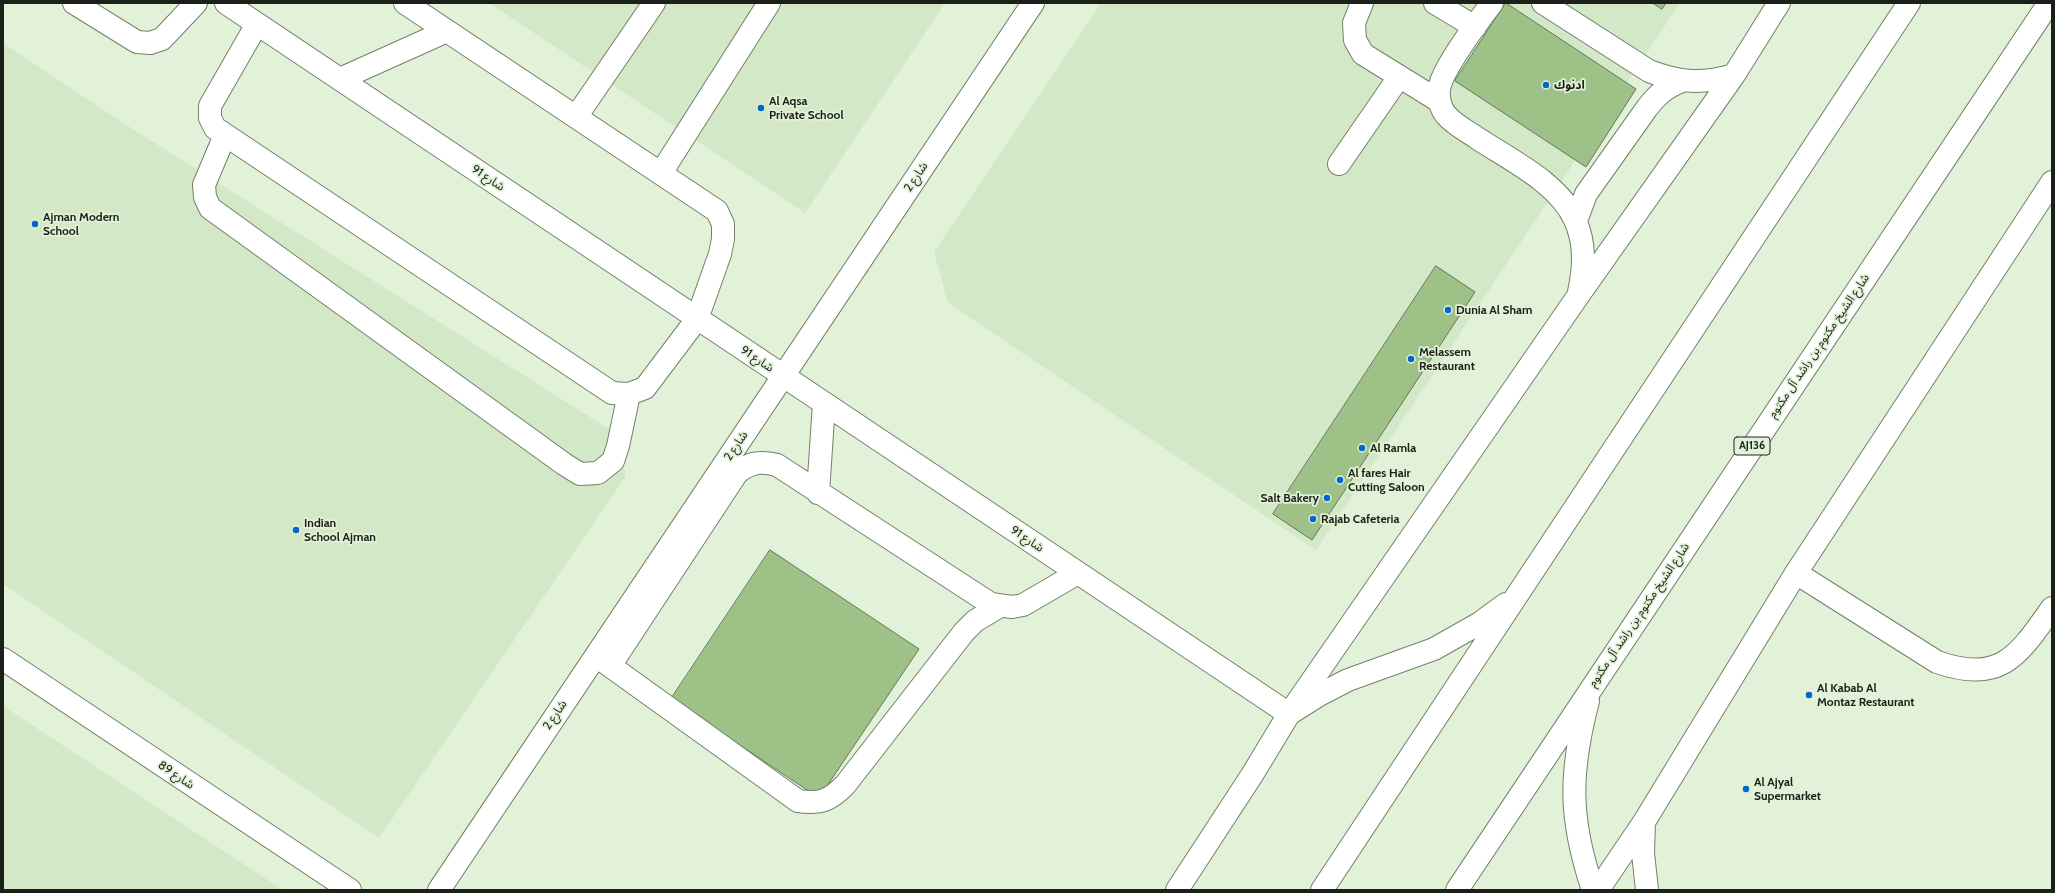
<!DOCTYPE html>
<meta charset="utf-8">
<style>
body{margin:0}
#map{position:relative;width:2055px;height:893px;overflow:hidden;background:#e1f2d8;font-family:Cabin,sans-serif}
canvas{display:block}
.frame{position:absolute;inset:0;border:4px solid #1b2118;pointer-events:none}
</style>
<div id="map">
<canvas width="2055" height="893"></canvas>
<div class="frame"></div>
</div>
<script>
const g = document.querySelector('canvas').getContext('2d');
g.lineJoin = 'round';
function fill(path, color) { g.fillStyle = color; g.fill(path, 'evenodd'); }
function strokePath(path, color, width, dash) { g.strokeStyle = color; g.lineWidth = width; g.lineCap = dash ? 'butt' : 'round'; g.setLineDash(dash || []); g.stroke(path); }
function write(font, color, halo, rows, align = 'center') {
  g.font = font + ' Cabin,"Noto Sans Arabic",sans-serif'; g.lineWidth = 3.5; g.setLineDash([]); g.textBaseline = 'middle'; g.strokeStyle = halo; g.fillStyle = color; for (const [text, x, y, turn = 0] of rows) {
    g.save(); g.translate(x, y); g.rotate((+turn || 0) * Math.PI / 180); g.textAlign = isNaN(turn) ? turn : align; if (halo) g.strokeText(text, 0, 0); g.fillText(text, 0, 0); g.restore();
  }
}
const built = new Path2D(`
 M 489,3 L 945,3 L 805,213 Z
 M 1101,3 L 1680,3 L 1316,550 L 948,303 L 934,252 Z
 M 3,43 L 131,128 L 617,434 L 626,476 L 379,838 L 3,584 Z
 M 3,706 L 283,890 L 3,890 Z`);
const building = new Path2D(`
 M 1506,3 L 1636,89 L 1586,167 L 1455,81 Z
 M 1653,3 L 1666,3 L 1662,9 Z
 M 1436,266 L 1475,292 L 1312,540 L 1273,514 Z
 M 770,550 L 919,649 L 819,798 L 671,699 Z`);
const minor = new Path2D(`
 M 74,3 L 137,42 L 150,43 L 162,39 L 196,3
 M 226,3 L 1289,714
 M 1362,3 L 1354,23 L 1355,40 L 1363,54 L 1439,101
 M 1435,3 L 1475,27
 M 1492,3 C 1479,20 1445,66 1440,85 C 1437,95 1440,109 1447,116 C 1455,125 1467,131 1477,138 C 1510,160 1559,183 1575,220 C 1586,244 1584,268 1579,292
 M 1543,3 L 1649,71 C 1679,83 1703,84 1734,75
 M 257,24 L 210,106 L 210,118 L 215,128 L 612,393 L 629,394 L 645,388 L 697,319 L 720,254 L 723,239 L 723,224 L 717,211 L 405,3
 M 340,79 L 447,31
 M 576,117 L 654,3
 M 225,135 L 204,185 L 205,197 L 210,208 L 564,464 L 580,474 L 598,473 L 613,461 L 618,446 L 629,394
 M 1339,164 L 1399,77
 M 661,173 L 769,3
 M 1576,221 L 1586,194 L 1647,108 C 1657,95 1666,87 1682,81
 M 818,493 L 824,403
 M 1796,573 L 1937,662 C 2001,684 2018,656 2052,608
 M 599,658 L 798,801 C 821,804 829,801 845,785 L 964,632 L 975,621 L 1000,606
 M 3,659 L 350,890
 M 610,666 L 737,473 C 750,462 761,461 777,465 L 991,604 L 1012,607 L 1023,605 L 1078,573
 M 1644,822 L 1643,853 L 1647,890
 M 439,890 L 1033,3
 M 1177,890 L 1252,775 L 1289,714 L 1578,296 L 1734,75 L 1779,3
 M 1598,890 L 1644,822 L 1796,573 L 2052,182`);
const major = new Path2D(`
 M 1588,701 C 1569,774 1569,819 1593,890
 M 1289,714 L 1319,695 L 1348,680 L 1434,649 L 1480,623 L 1506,604
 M 1322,890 L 1909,3
 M 1457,890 L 2049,3`);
const markers = [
 [1546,85,4,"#0463cc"],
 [761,108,4,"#0463cc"],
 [35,224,4,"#0463cc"],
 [1448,310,4,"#0463cc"],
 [1411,359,4,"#0463cc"],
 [1362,448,4,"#0463cc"],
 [1340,480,4,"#0463cc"],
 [1327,498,4,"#0463cc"],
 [1313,519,4,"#0463cc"],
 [296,530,4,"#0463cc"],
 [1809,695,4,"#0463cc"],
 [1746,789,4,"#0463cc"]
];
const shields = [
 [1752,446,36]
];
const shieldNames = [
 ["AJ136",1752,446]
];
const poiNames = [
 ["ادنوك",1554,85],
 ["Al Aqsa",769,101],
 ["Private School",769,115],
 ["Ajman Modern",43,217],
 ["School",43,231],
 ["Dunia Al Sham",1456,310],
 ["Melassem",1419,352],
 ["Restaurant",1419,366],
 ["Al Ramla",1370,448],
 ["Al fares Hair",1348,473],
 ["Cutting Saloon",1348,487],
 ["Salt Bakery",1319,498,"right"],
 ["Rajab Cafeteria",1321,519],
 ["Indian",304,523],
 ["School Ajman",304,537],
 ["Al Kabab Al",1817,688],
 ["Montaz Restaurant",1817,702],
 ["Al Ajyal",1754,782],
 ["Supermarket",1754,796]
];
const streetNames = [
 ["شارع 2",916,177,-56],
 ["شارع 91",488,178,34],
 ["شارع الشيخ مكتوم بن راشد آل مكتوم",1819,346,-56],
 ["شارع 91",757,359,34],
 ["شارع 2",736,446,-56],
 ["شارع 91",1027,539,34],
 ["شارع الشيخ مكتوم بن راشد آل مكتوم",1639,615,-56],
 ["شارع 2",555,715,-56],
 ["شارع 89",176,775,34]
];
fill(built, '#d3e8c7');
fill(building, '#9ec188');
strokePath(building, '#66745d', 1);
strokePath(minor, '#728069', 24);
strokePath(major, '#728069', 24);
strokePath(minor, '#fff', 22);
strokePath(major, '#fff', 22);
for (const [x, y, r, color] of markers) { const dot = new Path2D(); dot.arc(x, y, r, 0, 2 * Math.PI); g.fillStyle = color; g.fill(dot); strokePath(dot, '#e1f2d8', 1.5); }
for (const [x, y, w] of shields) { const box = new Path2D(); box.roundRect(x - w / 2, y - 9, w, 18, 3); g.fillStyle = '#e1f2d8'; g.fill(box); strokePath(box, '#1b2118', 1); }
write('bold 11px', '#1b2118', null, shieldNames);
write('bold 12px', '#1b2118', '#e1f2d8', poiNames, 'left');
write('12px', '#1b2118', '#e1f2d8', streetNames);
</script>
